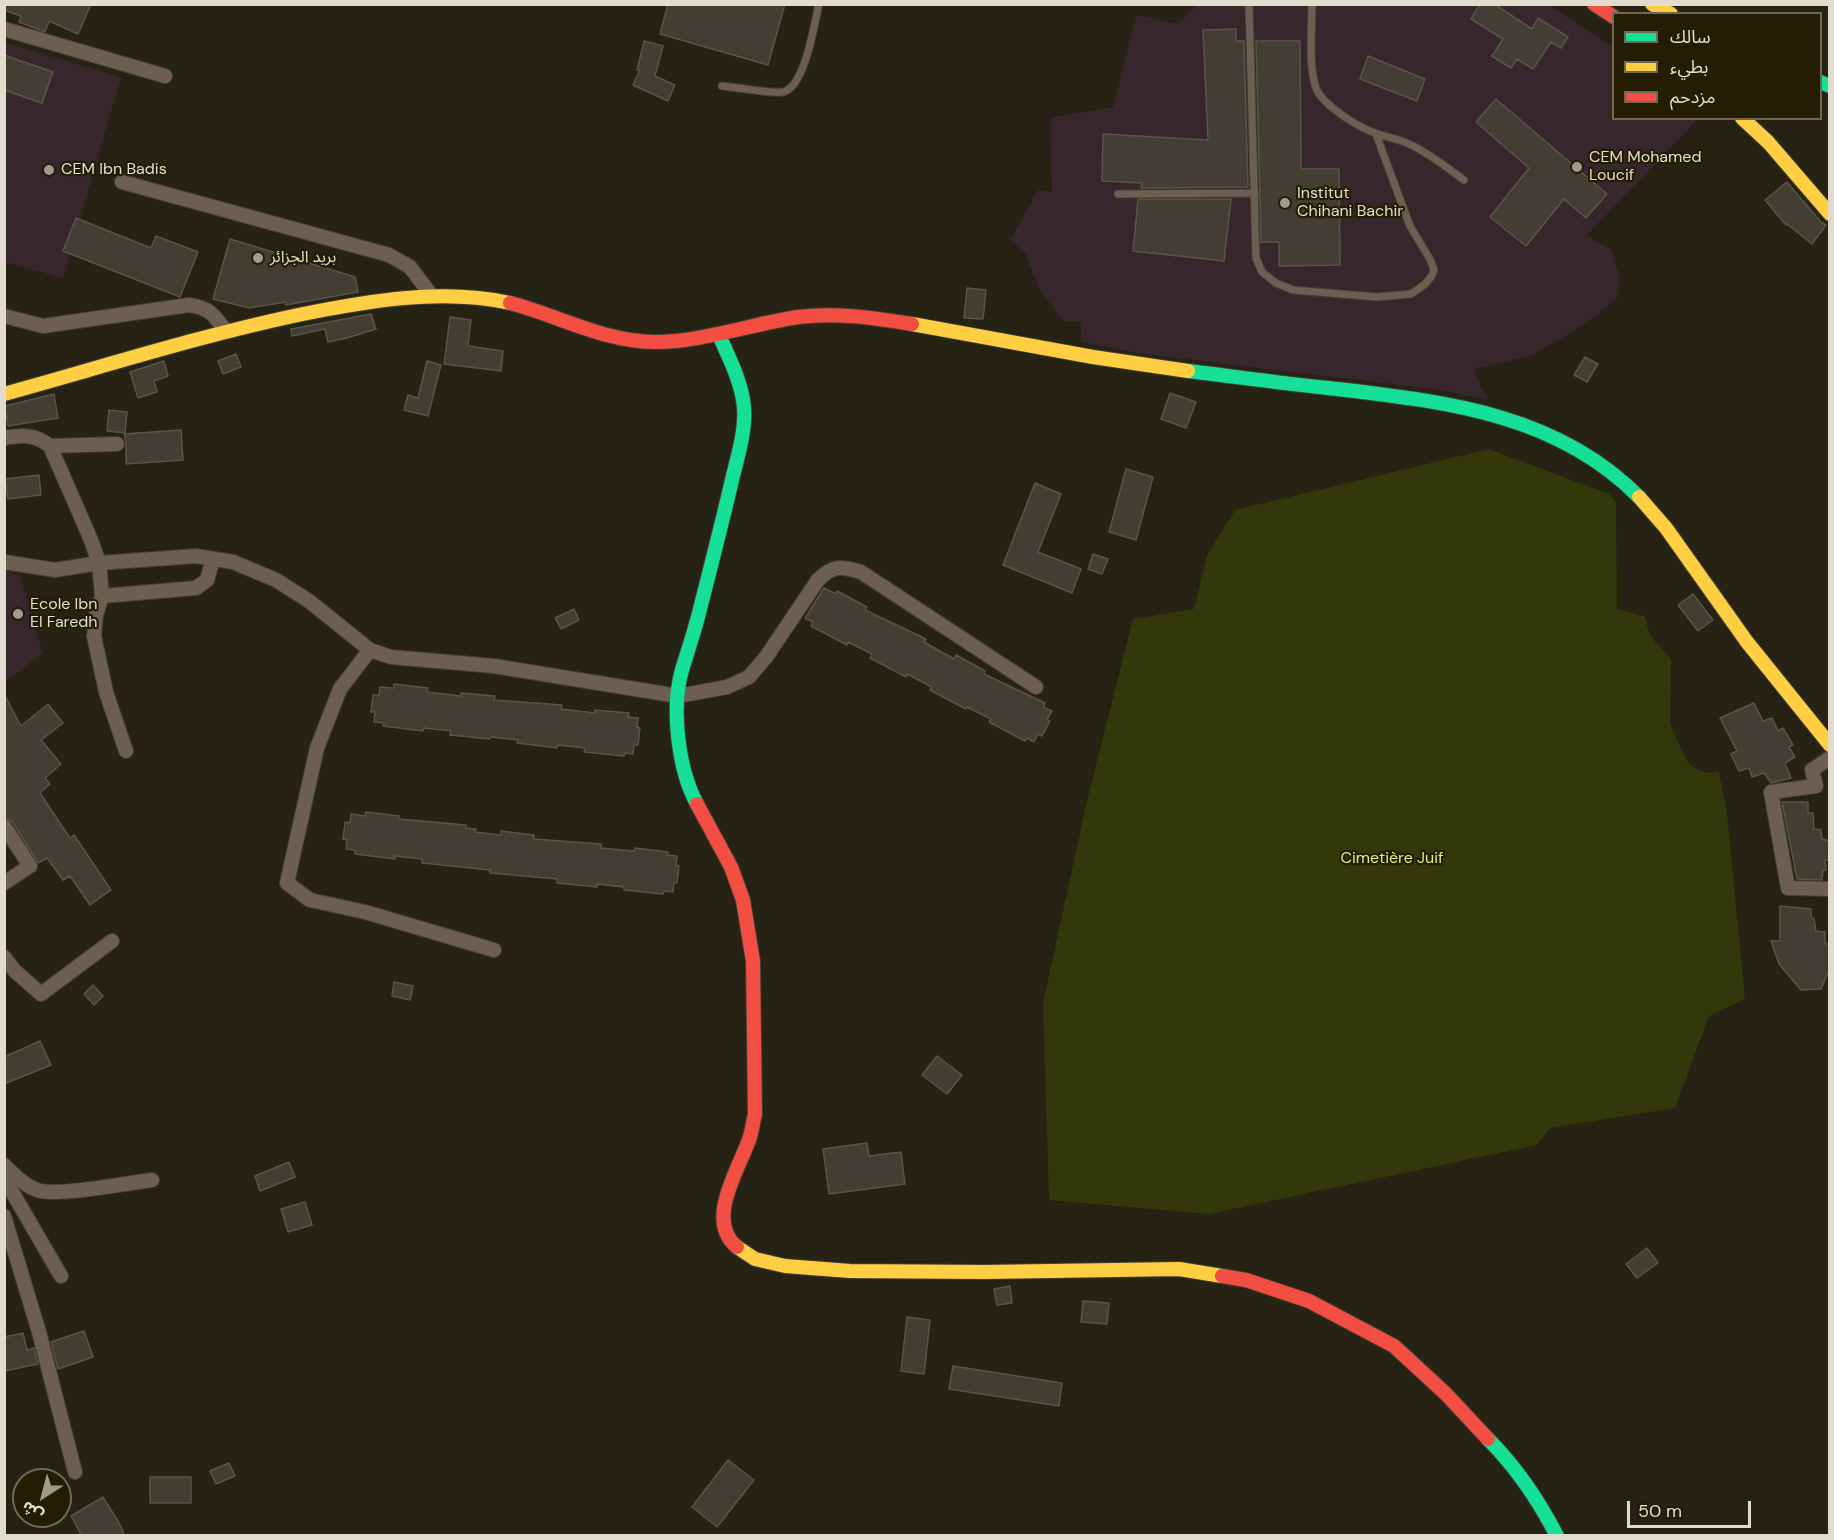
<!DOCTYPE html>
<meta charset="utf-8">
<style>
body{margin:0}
#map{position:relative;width:1834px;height:1540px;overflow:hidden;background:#262214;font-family:"DM Sans","Noto Sans Arabic",sans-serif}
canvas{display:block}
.frame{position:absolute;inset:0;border:6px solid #e1ddcd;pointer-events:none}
.legend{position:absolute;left:1612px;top:12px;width:210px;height:108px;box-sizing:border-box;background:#241d03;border:2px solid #706a54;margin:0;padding:8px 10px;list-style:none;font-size:18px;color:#e1ddcd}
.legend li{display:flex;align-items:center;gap:12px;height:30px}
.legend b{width:30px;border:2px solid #706a54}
.north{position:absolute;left:12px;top:1468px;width:60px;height:60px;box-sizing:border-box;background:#241d03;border:2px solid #706a54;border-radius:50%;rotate:216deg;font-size:16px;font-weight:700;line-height:24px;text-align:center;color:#e1ddcd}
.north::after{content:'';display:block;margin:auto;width:21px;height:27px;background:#a09c8c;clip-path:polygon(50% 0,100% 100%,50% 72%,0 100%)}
.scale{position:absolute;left:1627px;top:1501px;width:124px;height:27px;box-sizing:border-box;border:3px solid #e1ddcd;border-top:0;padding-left:8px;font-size:18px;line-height:21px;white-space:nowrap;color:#e1ddcd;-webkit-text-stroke:4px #241d03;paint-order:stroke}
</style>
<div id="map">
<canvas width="1834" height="1540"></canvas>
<div class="frame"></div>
<ul class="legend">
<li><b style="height:8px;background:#16e098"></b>سالك</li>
<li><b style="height:8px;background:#ffcf43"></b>بطيء</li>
<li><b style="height:8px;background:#f24e42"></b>مزدحم</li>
</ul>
<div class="north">ش</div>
<div class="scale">50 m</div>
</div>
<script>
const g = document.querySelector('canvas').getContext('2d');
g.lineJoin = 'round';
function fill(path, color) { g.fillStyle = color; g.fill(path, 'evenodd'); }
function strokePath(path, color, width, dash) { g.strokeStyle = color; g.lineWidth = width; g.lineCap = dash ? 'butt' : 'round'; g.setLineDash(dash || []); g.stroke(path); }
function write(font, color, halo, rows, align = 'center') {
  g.font = font + ' "DM Sans","Noto Sans Arabic",sans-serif'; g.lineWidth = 4.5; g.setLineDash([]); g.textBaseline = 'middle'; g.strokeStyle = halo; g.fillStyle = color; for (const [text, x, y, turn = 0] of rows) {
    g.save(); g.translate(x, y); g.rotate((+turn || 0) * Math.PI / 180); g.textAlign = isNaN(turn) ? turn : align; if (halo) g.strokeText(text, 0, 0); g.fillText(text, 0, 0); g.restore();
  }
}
const education = new Path2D(`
 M 1196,5 L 1550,5 L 1613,47 L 1614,118 L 1698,119 L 1586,236 L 1611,249 L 1619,276 L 1618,297 L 1587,323 L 1533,355 L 1473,369 L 1488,400 L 1442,390 L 1143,354 L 1081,342 L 1081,322 L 1064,322 L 1038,287 L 1026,254 L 1011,239 L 1038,190 L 1052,192 L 1050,118 L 1113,107 L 1136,15 L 1178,24 Z
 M 4,42 L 121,77 L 63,278 L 5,262 Z
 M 5,570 L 20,576 L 43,653 L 5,682 Z`);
const green = new Path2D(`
 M 1489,449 L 1609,494 L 1616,503 L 1617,609 L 1644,616 L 1651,637 L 1671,659 L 1670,724 L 1687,761 L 1694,768 L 1706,773 L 1719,772 L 1727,813 L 1745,999 L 1709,1016 L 1675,1108 L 1550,1128 L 1537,1145 L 1209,1214 L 1049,1200 L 1043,1003 L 1087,801 L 1133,619 L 1194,609 L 1207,555 L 1235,510 Z`);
const building = new Path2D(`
 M 4,4 L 91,4 L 78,34 L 49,21 L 45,32 L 19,22 L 21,16 L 4,10 Z
 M 668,4 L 785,4 L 768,65 L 660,34 Z
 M 1480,4 L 1494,4 L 1532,29 L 1538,18 L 1568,37 L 1561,48 L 1551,42 L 1533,69 L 1517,59 L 1511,68 L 1492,56 L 1503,39 L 1471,19 Z
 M 1236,29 L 1236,41 L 1244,41 L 1248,187 L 1141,188 L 1142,183 L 1102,181 L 1103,134 L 1208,140 L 1203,30 Z
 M 644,41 L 663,46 L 655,76 L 675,85 L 668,101 L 633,85 L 640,70 L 637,70 Z
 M 1256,41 L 1300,41 L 1301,169 L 1339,169 L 1340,265 L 1279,266 L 1279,242 L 1261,242 Z
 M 4,55 L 53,72 L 42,103 L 4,90 Z
 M 1368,56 L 1425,79 L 1417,101 L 1360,79 Z
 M 1496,99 L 1607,194 L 1586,218 L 1564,199 L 1526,246 L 1490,217 L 1529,168 L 1476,122 Z
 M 1787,182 L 1821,222 L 1826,225 L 1812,244 L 1787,224 L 1786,225 L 1765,200 Z
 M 1138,199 L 1231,199 L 1224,261 L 1133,251 Z
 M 76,218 L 151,248 L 156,236 L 198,252 L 180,297 L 63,251 Z
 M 230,239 L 355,277 L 358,292 L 286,305 L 286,302 L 249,308 L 213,299 Z
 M 967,288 L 986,290 L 983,319 L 964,318 Z
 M 371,314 L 376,329 L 347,338 L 328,342 L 325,329 L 292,336 L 291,329 Z
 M 450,317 L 471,320 L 468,346 L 503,351 L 501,371 L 444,364 Z
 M 236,354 L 241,367 L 223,374 L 218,361 Z
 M 1585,357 L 1598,364 L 1587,382 L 1574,375 Z
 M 164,361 L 168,376 L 154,381 L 157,392 L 138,398 L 130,372 Z
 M 427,361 L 441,365 L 428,416 L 404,410 L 408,395 L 418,398 Z
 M 1170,393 L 1196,402 L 1186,428 L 1161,419 Z
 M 54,394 L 58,418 L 8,426 L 5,406 Z
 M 109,410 L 127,412 L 125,433 L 107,431 Z
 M 181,430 L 183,460 L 126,464 L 126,443 L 124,434 Z
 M 1126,469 L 1153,477 L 1136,540 L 1109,532 Z
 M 39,475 L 41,495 L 8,499 L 5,479 Z
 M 1035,483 L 1061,494 L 1038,552 L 1081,569 L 1072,593 L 1003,565 Z
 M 1093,554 L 1108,559 L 1102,574 L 1088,569 Z
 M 824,588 L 836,594 L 837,591 L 867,607 L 865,610 L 926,639 L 924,642 L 954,659 L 956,655 L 985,671 L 984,674 L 1045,703 L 1043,707 L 1052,711 L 1047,719 L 1050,721 L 1042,736 L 1038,734 L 1034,742 L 1027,738 L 1025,741 L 989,722 L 991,719 L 967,707 L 966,709 L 930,690 L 932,687 L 907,674 L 906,677 L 870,658 L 872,654 L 848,642 L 847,645 L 811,626 L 813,622 L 805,618 Z
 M 1693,594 L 1713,620 L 1698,631 L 1678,605 Z
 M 574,609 L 579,620 L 561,629 L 555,618 Z
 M 394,684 L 428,688 L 427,692 L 461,696 L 461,693 L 495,696 L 494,700 L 562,705 L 561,709 L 595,713 L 595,710 L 629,713 L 628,717 L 638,718 L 637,727 L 640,728 L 638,745 L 634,745 L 633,754 L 625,753 L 624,756 L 584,752 L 585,748 L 558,745 L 557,748 L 517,743 L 518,740 L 491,737 L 490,739 L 450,735 L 451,731 L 424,728 L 423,731 L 383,726 L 384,723 L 374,722 L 375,712 L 371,712 L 373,695 L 379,695 L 380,687 L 394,688 Z
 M 4,694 L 21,726 L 48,704 L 63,723 L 41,740 L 61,764 L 45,778 L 50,784 L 40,793 L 70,838 L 74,835 L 111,890 L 90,905 L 70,876 L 63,880 L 47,858 L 38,863 L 12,821 L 4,817 Z
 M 1754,703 L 1763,721 L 1772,718 L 1778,731 L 1783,728 L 1793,745 L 1789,747 L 1795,757 L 1785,763 L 1791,778 L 1771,783 L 1764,773 L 1752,777 L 1749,768 L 1739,771 L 1731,754 L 1737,751 L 1720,718 Z
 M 1782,802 L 1808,802 L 1808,813 L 1813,813 L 1814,829 L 1821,830 L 1822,839 L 1830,841 L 1830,860 L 1825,860 L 1826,870 L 1823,871 L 1822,880 L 1797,879 Z
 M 366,812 L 399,816 L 399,819 L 466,825 L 466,828 L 476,829 L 475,832 L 501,835 L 501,831 L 534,835 L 534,839 L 601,844 L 601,848 L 634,851 L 635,848 L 668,852 L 667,855 L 677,856 L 676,865 L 679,866 L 677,883 L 674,883 L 673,892 L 664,891 L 663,894 L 624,890 L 624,887 L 597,884 L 597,887 L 557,883 L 557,879 L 490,873 L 490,870 L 422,863 L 422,859 L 395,856 L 395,859 L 355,854 L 355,850 L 346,849 L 347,840 L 343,839 L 345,822 L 350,823 L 351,814 L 365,816 Z
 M 1780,906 L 1811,909 L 1811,917 L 1814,919 L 1816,931 L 1825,932 L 1825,944 L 1830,944 L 1830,968 L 1821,989 L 1801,990 L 1779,964 L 1771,941 L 1780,941 Z
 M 394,982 L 413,986 L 410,1000 L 392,996 Z
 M 93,985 L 103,996 L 94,1005 L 84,994 Z
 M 40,1041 L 51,1065 L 4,1084 L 4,1057 Z
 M 937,1056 L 962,1075 L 947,1094 L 922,1075 Z
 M 867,1143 L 869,1156 L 901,1152 L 905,1184 L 829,1194 L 823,1149 Z
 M 289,1162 L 295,1177 L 260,1191 L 255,1176 Z
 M 305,1202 L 312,1225 L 288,1232 L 281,1209 Z
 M 1647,1248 L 1658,1263 L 1637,1278 L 1626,1264 Z
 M 1010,1286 L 1012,1303 L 997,1305 L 994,1289 Z
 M 1083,1301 L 1109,1303 L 1107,1324 L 1081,1322 Z
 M 907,1317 L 930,1320 L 924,1374 L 901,1371 Z
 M 84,1331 L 93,1357 L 58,1369 L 51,1342 Z
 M 23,1333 L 27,1350 L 34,1348 L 38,1364 L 4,1371 L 4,1337 Z
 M 953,1366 L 1062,1383 L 1059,1406 L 949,1389 Z
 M 728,1460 L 754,1480 L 717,1527 L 692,1507 Z
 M 229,1463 L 235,1476 L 216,1484 L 210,1471 Z
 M 150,1477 L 191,1477 L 191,1503 L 150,1503 Z
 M 103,1497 L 119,1523 L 125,1536 L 82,1536 L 71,1516 Z`);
const lane = new Path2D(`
 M 1249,4 L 1256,258 L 1262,272 L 1276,283 L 1293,290 L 1377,297 L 1411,294 L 1424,285 L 1431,277 L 1434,270 L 1431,261 L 1410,226 L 1376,134
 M 1312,4 C 1312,29 1308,65 1316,88 C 1323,106 1361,129 1378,134 C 1389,138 1400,139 1409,144 C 1429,153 1446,167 1464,180
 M 722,86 C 733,87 775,94 783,92 C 805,87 814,25 819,4
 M 1118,194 L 1255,193`);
const street = new Path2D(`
 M 4,29 L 165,76
 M 122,182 L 389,255 L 410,267 L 432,296
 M 4,316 L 43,326 L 189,305 C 210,308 214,315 226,331
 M 4,438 C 23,435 35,434 50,446 L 91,540 L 99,563 L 102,596 L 96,615 L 94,636 L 106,692 L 126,751
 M 50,446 L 117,444
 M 4,562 L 55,570 L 99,563 L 196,556 L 233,562 L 276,580 L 309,601 L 370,650 L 391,657 L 494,666 L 678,696 L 727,687 L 749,677 L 766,657 L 818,580 C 833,565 841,566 861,572 L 1036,687
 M 102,596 L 196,588 L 207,580 L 213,559
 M 370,650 L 340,689 L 317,748 L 287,883 L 310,900 L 365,912 L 494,950
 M 1830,758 L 1812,770 L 1816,786 L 1771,792 L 1788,888 L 1830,889
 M 4,826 L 30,866 L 4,883
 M 4,957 L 15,971 L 41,994 L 112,941
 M 4,1165 C 14,1175 24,1185 37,1190 C 58,1197 127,1183 152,1180
 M 4,1178 L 61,1276
 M 4,1216 L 39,1332 L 75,1472`);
const fast = new Path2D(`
 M 1820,82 L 1830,86
 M 1188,371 C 1237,377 1287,384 1337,389 C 1447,402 1557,414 1639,497
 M 697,804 C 678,769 671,708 682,670 C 688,650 695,630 700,609 C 711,566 722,523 732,480 C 737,459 746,430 744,408 C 742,382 729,358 719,335
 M 1488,1439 C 1516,1467 1539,1501 1557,1536`);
const slow = new Path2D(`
 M 1652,4 L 1671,14
 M 1742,118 L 1768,142 L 1830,214
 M 912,324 L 1093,357 L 1188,371
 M 4,394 C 102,367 199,336 298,315 C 367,301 440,288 510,303
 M 1639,497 L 1666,528 L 1747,642 L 1830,745
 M 737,1247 L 755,1259 L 785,1266 L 850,1271 L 985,1272 L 1179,1269 L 1222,1276`);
const jam = new Path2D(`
 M 1594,4 L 1614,17
 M 510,303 C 557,315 604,342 655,342 C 701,342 752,324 798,317 C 836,312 874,318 912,324
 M 697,804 L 731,867 L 743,900 L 753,961 L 755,1114 C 753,1122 752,1130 750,1137 C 740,1168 704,1220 737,1247
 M 1222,1276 L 1246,1280 L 1309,1301 L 1394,1346 L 1446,1394 L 1488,1439`);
const markers = [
 [1577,167,6,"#a09c8c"],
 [49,170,6,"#a09c8c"],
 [1285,203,6,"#a09c8c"],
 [258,258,6,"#a09c8c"],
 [18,614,6,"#a09c8c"]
];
const poiNames = [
 ["CEM Mohamed",1589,158],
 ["Loucif",1589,176],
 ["CEM Ibn Badis",61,170],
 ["Institut",1297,194],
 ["Chihani Bachir",1297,212],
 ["بريد الجزائر",270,258],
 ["Ecole Ibn",30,605],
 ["El Faredh",30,623]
];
const parkNames = [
 ["Cimetière Juif",1392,859]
];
fill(education, '#37272c');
fill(green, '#32380a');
fill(building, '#423e33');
strokePath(building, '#585548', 1.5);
strokePath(lane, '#423f33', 9);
strokePath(street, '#423f33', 16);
strokePath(fast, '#423f33', 16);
strokePath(slow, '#423f33', 16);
strokePath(jam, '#423f33', 16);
strokePath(lane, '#6c5e50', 7);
strokePath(street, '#6c5e50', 14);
strokePath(fast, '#16e098', 14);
strokePath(slow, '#ffcf43', 14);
strokePath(jam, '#f24e42', 14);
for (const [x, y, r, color] of markers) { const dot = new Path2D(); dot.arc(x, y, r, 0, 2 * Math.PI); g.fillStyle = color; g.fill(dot); strokePath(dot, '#241d03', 2); }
write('16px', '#e1ddcd', '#241d03', poiNames, 'left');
write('16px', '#dbf07f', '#241d03', parkNames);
</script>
